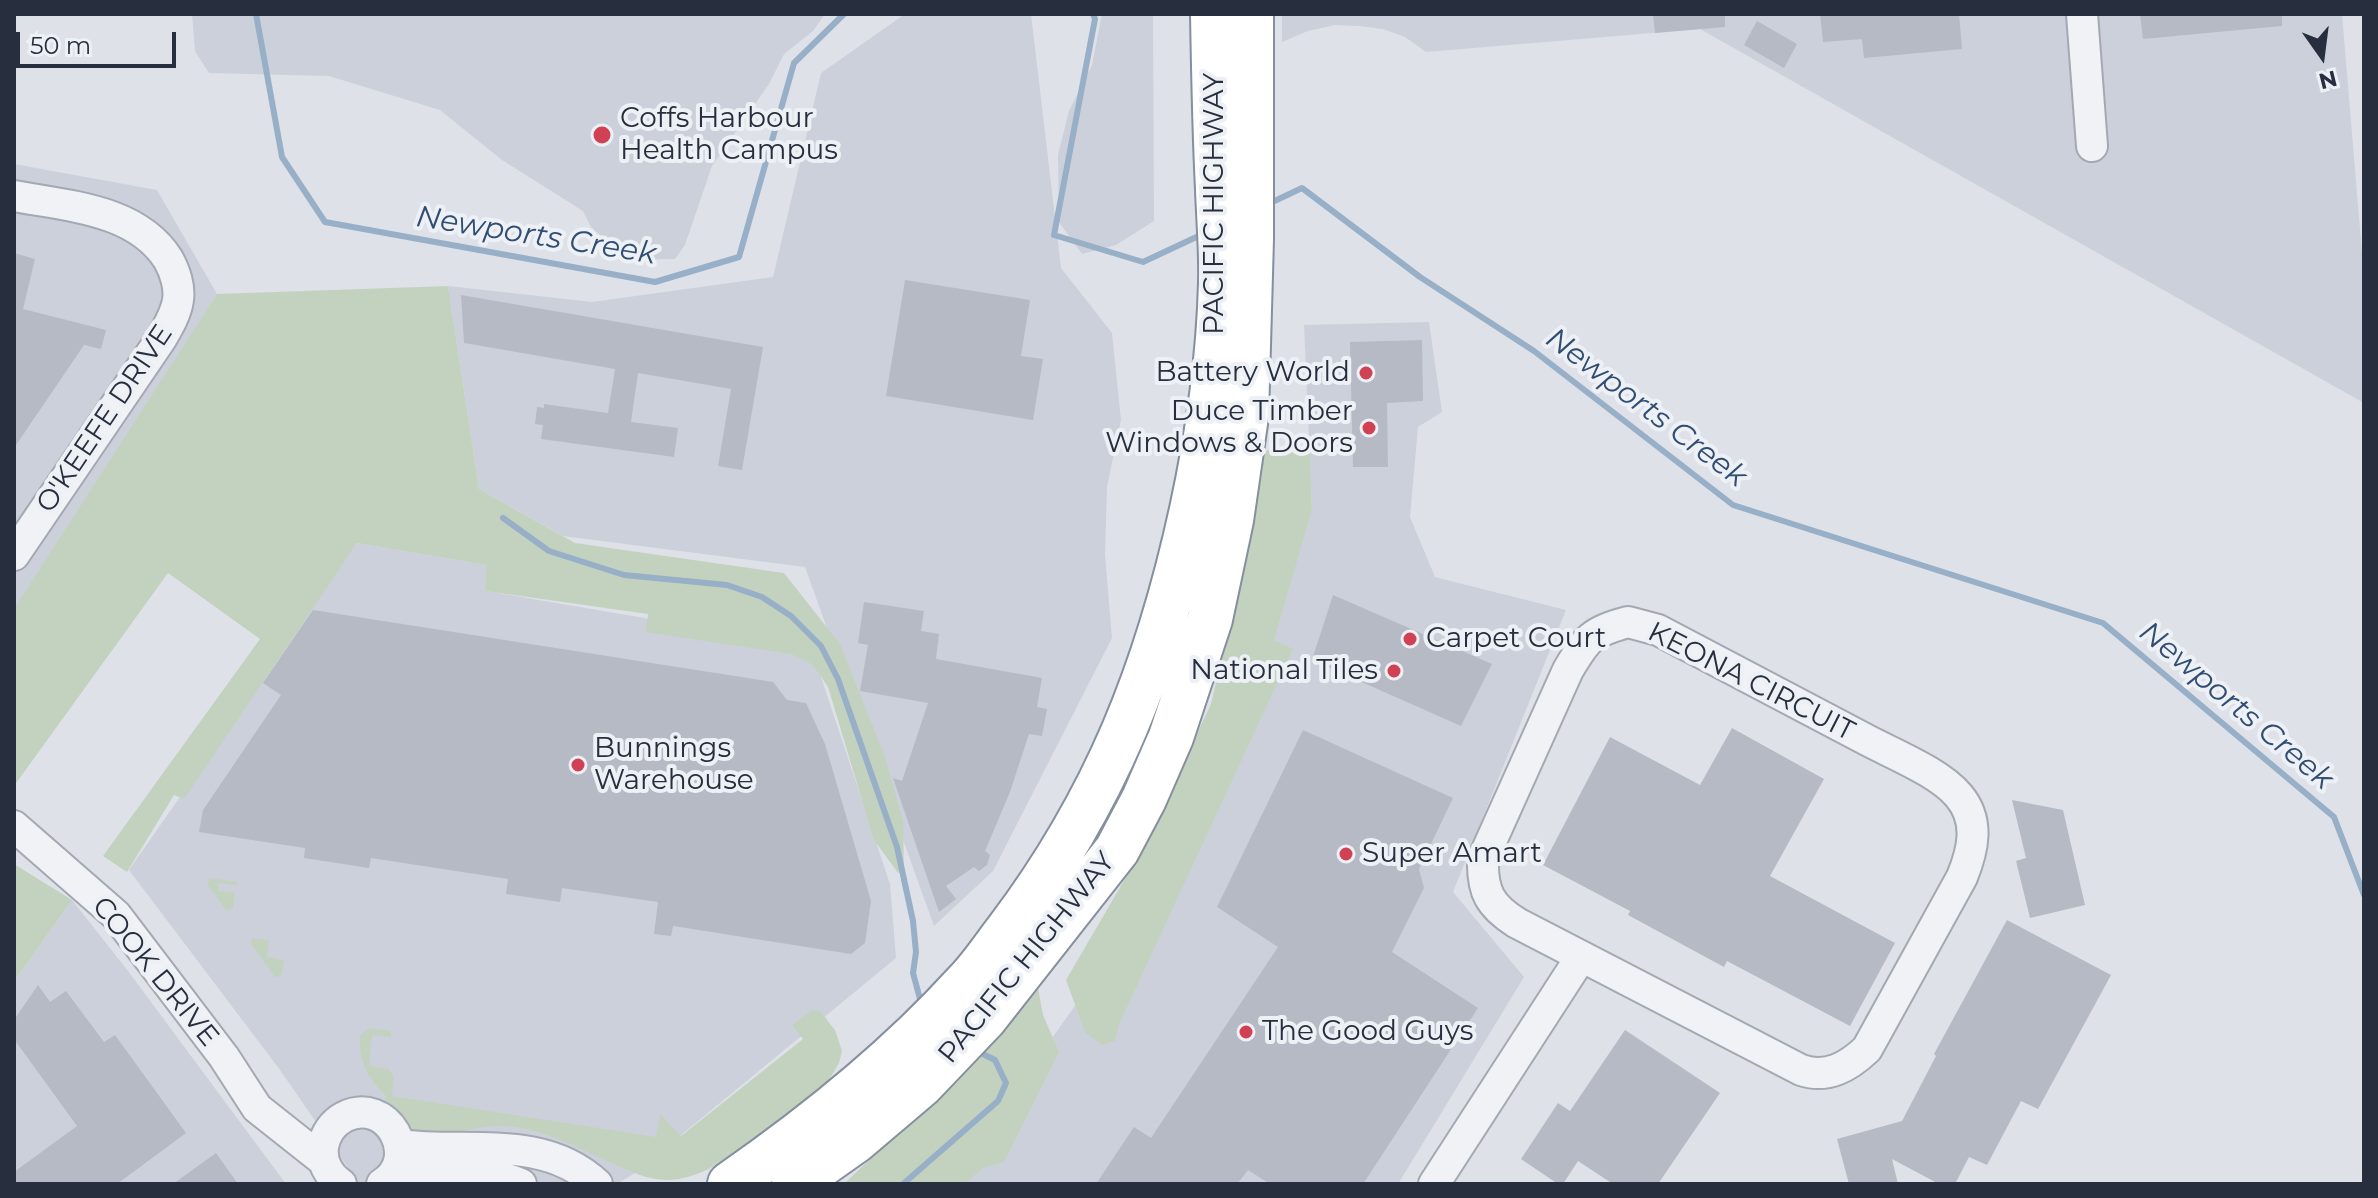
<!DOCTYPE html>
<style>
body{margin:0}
#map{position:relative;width:2378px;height:1198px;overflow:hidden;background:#dee1e8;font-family:Montserrat,sans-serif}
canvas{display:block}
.frame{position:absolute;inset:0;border:16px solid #272f3e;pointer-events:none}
.north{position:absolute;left:2282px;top:16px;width:80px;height:80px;-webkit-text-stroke:6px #edf0f5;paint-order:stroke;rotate:166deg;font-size:22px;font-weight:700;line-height:32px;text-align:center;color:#272f3e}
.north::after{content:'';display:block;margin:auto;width:28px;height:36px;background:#272f3e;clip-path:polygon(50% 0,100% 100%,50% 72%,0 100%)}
.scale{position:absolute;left:16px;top:32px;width:160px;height:36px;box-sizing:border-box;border:4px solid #272f3e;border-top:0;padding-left:10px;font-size:24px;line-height:28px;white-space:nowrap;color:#272f3e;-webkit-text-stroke:6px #edf0f5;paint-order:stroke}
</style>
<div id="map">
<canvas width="2378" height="1198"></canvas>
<div class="frame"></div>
<div class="north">N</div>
<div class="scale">50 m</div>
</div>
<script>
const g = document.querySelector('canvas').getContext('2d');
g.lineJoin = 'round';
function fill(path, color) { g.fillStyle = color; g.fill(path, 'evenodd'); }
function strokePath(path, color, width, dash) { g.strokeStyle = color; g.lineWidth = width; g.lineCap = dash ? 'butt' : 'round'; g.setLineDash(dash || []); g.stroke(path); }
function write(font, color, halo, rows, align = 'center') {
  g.font = font + ' Montserrat,sans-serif'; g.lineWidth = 8; g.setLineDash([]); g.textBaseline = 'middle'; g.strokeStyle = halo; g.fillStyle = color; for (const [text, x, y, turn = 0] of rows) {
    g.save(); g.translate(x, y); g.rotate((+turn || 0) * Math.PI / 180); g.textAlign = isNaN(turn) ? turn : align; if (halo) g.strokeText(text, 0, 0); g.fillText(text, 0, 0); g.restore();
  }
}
const built = new Path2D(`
 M 192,14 L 825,14 L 813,31 L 784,54 L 769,84 L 712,166 L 685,245 L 675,259 L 628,260 L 591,227 L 583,211 L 502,160 L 440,110 L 329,76 L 209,73 L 195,51 Z
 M 905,14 L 1031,14 L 1061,268 L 1112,333 L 1121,420 L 1107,487 L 1105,555 L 1112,638 L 993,871 L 934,926 L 805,567 L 563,536 L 479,489 L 448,286 L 592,302 L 773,277 L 821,73 Z
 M 1102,14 L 1153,14 L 1154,221 L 1116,245 L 1082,254 L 1059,222 L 1058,155 L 1069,111 L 1092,65 Z
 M 1282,14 L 2342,14 L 2364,277 L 2364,403 L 1700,29 L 1426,52 L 1405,37 L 1383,29 L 1359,26 L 1335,25 L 1308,31 L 1282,42 Z
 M 14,164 L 157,190 L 217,294 L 14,624 Z
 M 1429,322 L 1442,412 L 1418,427 L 1410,517 L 1435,577 L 1566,610 L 1453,892 L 1524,977 L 1398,1184 L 939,1184 L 1021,1082 L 1205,822 L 1312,509 L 1304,325 Z
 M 357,543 L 488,565 L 486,591 L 674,623 L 813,653 L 890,884 L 896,958 L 635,1173 L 617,1184 L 359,1184 L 280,1070 L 129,870 Z
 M 72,900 L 128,971 L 286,1184 L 14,1184 L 14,982 Z`);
const green = new Path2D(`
 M 448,286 L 479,489 L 575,543 L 784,573 L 840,644 L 885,757 L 903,821 L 904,870 L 898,873 L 874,840 L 828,687 L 813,665 L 791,654 L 646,632 L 648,614 L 485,591 L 487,565 L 357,543 L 184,799 L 174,795 L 127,872 L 103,856 L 260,639 L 168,573 L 14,786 L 14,609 L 217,294 Z
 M 1264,450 L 1310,454 L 1312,509 L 1274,640 L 1293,649 L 1119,1024 L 1115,1041 L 1102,1045 L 1085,1032 L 1066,980 L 1140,853 L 1211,704 L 1242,573 Z
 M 14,864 L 72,900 L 14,982 Z
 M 210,878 L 237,882 L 237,885 L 218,883 L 218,891 L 235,893 L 233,909 L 226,910 L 207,884 Z
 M 252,938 L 269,940 L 267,957 L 284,960 L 281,976 L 275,977 L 251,944 Z
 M 1038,988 L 1043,1015 L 1059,1052 L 1004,1162 L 983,1168 L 964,1184 L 844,1184 L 964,1070 L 1027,996 Z
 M 812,1010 L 820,1011 L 835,1030 L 842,1051 L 839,1063 L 823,1090 L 709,1169 C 695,1175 682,1180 667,1180 C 646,1180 628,1170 609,1162 C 575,1147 542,1128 504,1126 C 477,1124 431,1144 407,1131 C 399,1127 391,1116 384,1110 L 386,1096 C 368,1078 358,1060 360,1035 L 369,1028 L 391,1031 L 391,1037 L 372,1035 L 369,1066 L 389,1069 L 394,1078 L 392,1096 L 656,1137 L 660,1114 L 681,1136 L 803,1039 L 792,1025 Z`);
const stream = new Path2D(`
 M 256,14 L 282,157 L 325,222 L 655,282 L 739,257 L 794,63 L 844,14
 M 1093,14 L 1095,19 L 1054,235 L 1143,262 L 1205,233
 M 1266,205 L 1302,188 L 1420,277 L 1534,351 L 1733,505 L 2103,623 L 2334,817 L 2364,895
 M 503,518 L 549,551 L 624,575 L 727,585 L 762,597 L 791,616 L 821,646 L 838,679 L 897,847 L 913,921 L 916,952 L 913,973 L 920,999
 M 903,1184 L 998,1101 L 1006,1083 L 995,1060 L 983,1054`);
const building = new Path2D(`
 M 1653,14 L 1725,14 L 1725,27 L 1655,33 Z
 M 1820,14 L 1959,14 L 1962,49 L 1864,58 L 1862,39 L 1823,42 Z
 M 2140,14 L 2282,14 L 2282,26 L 2143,39 Z
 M 1757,21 L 1797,44 L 1784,68 L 1744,45 Z
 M 14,253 L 35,259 L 23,309 L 106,330 L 101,349 L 84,345 L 14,448 Z
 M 905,280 L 1030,300 L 1021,356 L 1043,359 L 1033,420 L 886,396 Z
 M 461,295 L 763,347 L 742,470 L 718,466 L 731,389 L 638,373 L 631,422 L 678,428 L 674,457 L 541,439 L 543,425 L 535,424 L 537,407 L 544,408 L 544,404 L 608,413 L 615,369 L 464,343 Z
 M 1422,340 L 1423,401 L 1387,403 L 1388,467 L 1353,467 L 1350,342 Z
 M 1333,595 L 1492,664 L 1461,726 L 1312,660 Z
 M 864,602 L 924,611 L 921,631 L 939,634 L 936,659 L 1042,678 L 1037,707 L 1047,709 L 1042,736 L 1029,734 L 1010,792 L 985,851 L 990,855 L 987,865 L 979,871 L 974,867 L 946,886 L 956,899 L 939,912 L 893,778 L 902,781 L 928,703 L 860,691 L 868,645 L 858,643 Z
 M 313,610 L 773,682 L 787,700 L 806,703 L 825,744 L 871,901 L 865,943 L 851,954 L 673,926 L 671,936 L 654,934 L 658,902 L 562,888 L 560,902 L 506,894 L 508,879 L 371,858 L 369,868 L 304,858 L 305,848 L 199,832 L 203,810 L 281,695 L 263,683 Z
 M 1732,728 L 1824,779 L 1770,876 L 1895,943 L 1850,1026 L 1727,961 L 1724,967 L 1628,915 L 1630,911 L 1543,865 L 1610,737 L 1700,785 Z
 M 1303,730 L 1453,798 L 1419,869 L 1424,888 L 1392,952 L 1478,1008 L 1363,1184 L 1270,1184 L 1248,1170 L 1237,1184 L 1096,1184 L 1134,1127 L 1151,1138 L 1278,947 L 1217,907 Z
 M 2012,800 L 2063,810 L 2085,905 L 2030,918 L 2016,861 L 2026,858 Z
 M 2007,920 L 2111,975 L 2038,1109 L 2021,1101 L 1987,1165 L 1969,1157 L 1955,1184 L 1939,1184 L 1892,1159 L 1898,1184 L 1849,1184 L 1837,1139 L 1902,1121 L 1936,1056 L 1934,1054 Z
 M 38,985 L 50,1002 L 66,991 L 104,1042 L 115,1035 L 186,1133 L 117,1184 L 14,1184 L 14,1172 L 77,1126 L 14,1039 L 14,1020 Z
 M 1625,1030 L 1720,1093 L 1658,1184 L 1613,1184 L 1578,1161 L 1563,1184 L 1558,1184 L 1521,1159 L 1558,1103 L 1570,1111 Z
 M 216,1153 L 238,1184 L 173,1184 Z`);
const minor = new Path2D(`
 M 2082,14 L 2092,146
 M 14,196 C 67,206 136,209 168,259 C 175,271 180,287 178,300 C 176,314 168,327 161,339 L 14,555
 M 1628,622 L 1658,630 C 1727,666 1796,703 1865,739 C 1893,754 1939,772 1959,796 C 1980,821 1973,850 1962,877 L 1867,1049 C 1848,1067 1827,1079 1801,1070 L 1517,923 C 1490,906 1482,892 1483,859 L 1568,670 C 1587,638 1591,632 1628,622 Z
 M 14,826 L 116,915 L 224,1057 L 257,1108 L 324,1161
 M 400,1145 C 467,1154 542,1133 597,1184
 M 387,1181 C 429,1172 480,1167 521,1184
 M 341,1184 C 329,1176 321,1162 323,1147 C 325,1134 333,1123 344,1117 C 387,1095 423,1158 382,1184
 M 1434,1184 L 1581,957`);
const highway = new Path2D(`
 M 730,1184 C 815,1125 895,1061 965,984 C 981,968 993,949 1007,931 C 1106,800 1157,670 1192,510 C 1208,436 1219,359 1221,283 C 1222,252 1219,220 1218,189 C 1215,131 1214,72 1213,14
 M 794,1184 L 855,1141 L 921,1085 L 985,1018 L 1117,850 L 1144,799 L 1171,737 L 1210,619 L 1231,520 L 1246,416 L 1251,239 L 1251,14`);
const markers = [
 [602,135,10,"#cf4153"],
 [1366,373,8,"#cf4153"],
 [1369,428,8,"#cf4153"],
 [1410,639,8,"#cf4153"],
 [1394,671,8,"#cf4153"],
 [578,765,8,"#cf4153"],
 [1346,854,8,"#cf4153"],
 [1246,1032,8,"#cf4153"]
];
const poiNames = [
 ["Coffs Harbour",620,119],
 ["Health Campus",620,151],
 ["Battery World",1350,373,"right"],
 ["Duce Timber",1353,412,"right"],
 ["Windows & Doors",1353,444,"right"],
 ["Carpet Court",1426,639],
 ["National Tiles",1378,671,"right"],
 ["Bunnings",594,749],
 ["Warehouse",594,781],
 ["Super Amart",1362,854],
 ["The Good Guys",1262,1032]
];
const streetNames = [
 ["PACIFIC HIGHWAY",1215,204,-90],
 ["O'KEEFE DRIVE",105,419,-56],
 ["KEONA CIRCUIT",1751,682,27],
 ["PACIFIC HIGHWAY",1027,958,-51],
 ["COOK DRIVE",155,972,51]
];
const waterNames = [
 ["Newports Creek",536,236,9],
 ["Newports Creek",1646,408,37],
 ["Newports Creek",2236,706,40]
];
fill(built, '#ccd0da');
fill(green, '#c3d2bf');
strokePath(stream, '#98afc8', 6);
fill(building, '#b5bac4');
strokePath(minor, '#a3a8b2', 34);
strokePath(highway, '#858f9e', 48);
strokePath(minor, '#f0f2f6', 30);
strokePath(highway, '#fff', 44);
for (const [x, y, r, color] of markers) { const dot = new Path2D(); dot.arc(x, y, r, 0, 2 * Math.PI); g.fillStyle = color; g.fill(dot); strokePath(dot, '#edf0f5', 3); }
write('28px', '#272f3e', '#edf0f5', poiNames, 'left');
write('28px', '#272f3e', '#edf0f5', streetNames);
write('italic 30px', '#314d72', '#edf0f5', waterNames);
</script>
